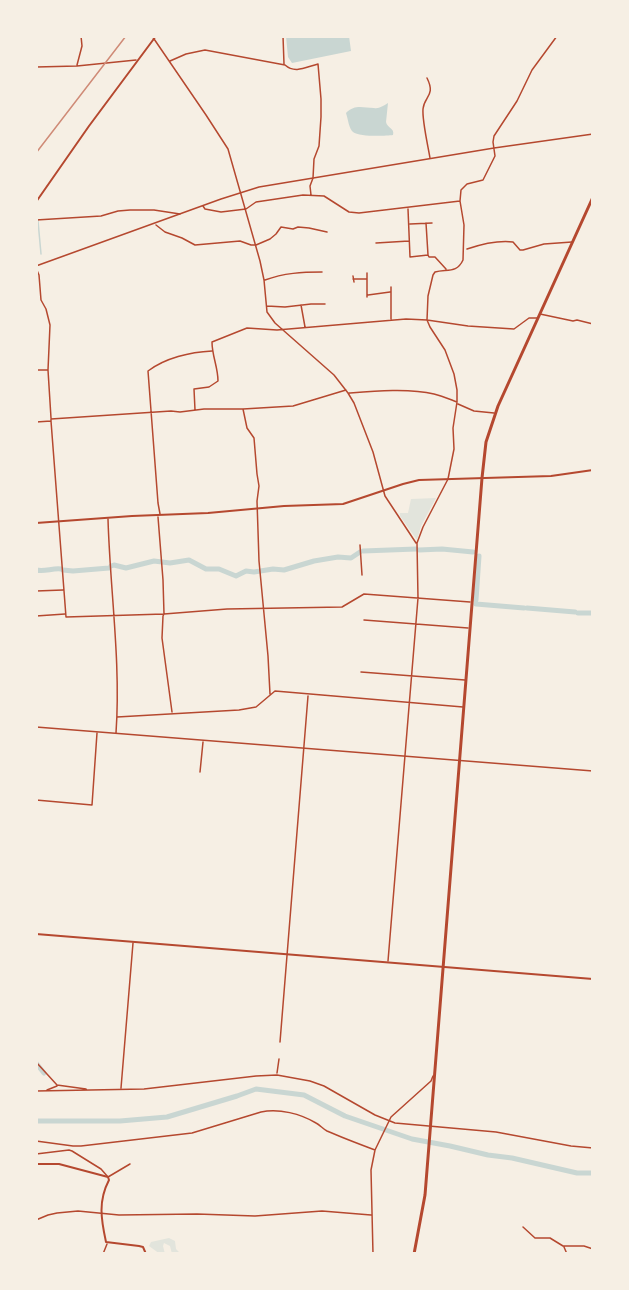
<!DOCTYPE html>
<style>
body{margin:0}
#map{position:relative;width:629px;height:1290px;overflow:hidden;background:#f6efe4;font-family:"Noto Sans",sans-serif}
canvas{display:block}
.frame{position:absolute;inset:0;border:38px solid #f6efe4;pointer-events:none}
</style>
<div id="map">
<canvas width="629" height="1290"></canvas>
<div class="frame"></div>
</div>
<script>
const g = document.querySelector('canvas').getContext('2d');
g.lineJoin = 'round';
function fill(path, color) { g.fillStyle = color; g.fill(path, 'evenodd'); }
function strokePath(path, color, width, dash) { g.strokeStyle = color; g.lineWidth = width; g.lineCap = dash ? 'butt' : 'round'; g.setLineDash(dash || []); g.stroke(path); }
const green = new Path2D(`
 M 436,498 L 421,526 L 417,540 L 400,516 L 400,513 L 408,513 L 411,499 Z
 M 169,1238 L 175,1241 L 176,1249 L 181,1254 L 172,1254 L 170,1246 L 164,1243 L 163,1246 L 165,1254 L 160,1254 L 149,1246 L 151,1242 Z`);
const water = new Path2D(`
 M 286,36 L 349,36 L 351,51 L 292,63 L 288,57 Z
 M 388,103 L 386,122 C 387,128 395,128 393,135 C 385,136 359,137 353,132 C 349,129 348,119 346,113 C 355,104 363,108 374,108 C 379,109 383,106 388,103 Z`);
const stream = new Path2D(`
 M 38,221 L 41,254`);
const river = new Path2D(`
 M 419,550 L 442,549 L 473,552
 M 363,551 L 416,549
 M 111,566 L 114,565 L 126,568 L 154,561 L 170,563 L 189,560 L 206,569 L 219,569 L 236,576 L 246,571 L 254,572 L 273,569 L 284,570 L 314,561 L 338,557 L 351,558 L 360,552
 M 36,570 C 45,572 52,568 61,569
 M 63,570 L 73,571 L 109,568
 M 476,600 L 479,556
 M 476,604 L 524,608
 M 527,608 L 575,612
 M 578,613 L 593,613
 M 36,1063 L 44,1073
 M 36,1121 L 120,1121 L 167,1117 L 237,1096 L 256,1089 L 304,1095 L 345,1116 L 412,1139 L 450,1146 L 488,1155 L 512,1158 L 577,1173 L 593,1173`);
const minor = new Path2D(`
 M 152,36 L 206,115 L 228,149 L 260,261 L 264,280 L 267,312 L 275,323 L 334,375 L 348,393 L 354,403 L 373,452 L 385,496 L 416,543
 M 283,36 L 284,64
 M 170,61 L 186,54 L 205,50 L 285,65 C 295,74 306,67 318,64 L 321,99 L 321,117 L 319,146 L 314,159 L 313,178 L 310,186 L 311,195
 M 77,65 L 82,46 L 81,36
 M 36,67 L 77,66 L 136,60
 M 427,78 C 436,96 424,96 423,109 C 422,120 428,146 430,158
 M 203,206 L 205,209 L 221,212 L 246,209 L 256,202 L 303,195 L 324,196 L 349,212 L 359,213 L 460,201
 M 408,209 L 410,257 L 428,255 L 426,223
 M 36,220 L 101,216 L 118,211 L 130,210 L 154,210 L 180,214
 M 410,224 L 432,223
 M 156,225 L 165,232 L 182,238 L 195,245 L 240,241 L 251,245 L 256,245 L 270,239 L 276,234 L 281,227 L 293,229 L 298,227 L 309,228 L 327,232
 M 376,243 L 409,241
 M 467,249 C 482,244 497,240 513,242 L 520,250 L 523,250 L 544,244 L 572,242
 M 428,255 L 429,257 L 435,257 L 446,269
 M 36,268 L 39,275 L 41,300 L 46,309 L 50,325 L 48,370 L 51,418
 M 353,276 L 354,282
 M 353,279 L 366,279
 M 265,280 C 284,273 302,272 322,272
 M 368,295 L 390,292
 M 367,297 L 367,273
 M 301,305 L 305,327
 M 267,306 L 285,307 L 311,304 L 325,304
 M 540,314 L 573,321 L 577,320 L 593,324
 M 391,319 L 391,287
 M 36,370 L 47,370
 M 349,393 C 374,391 410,388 434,394 C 442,396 449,399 457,402
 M 458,404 L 474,411 L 494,413
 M 243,409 L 247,428 L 254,438 L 257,474 L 259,486 L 257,501 L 259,561 L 268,656 L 270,694
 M 195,410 L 194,389 L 209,387 L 218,381 C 218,367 212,356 212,342 L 247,328 L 277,330 L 406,319 L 427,320 L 468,326 L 514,329 L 529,318 L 537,318
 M 51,421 L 66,617 L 164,614 L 227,609 L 342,607 L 364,594 L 470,602
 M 36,422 L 51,421 L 51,419 L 171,411 L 180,412 L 204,409 L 243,409 L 293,406 L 346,390
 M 160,514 L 158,503 L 148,371 C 165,358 190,352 212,351
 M 158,517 L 163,580 L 164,614 L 163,616 L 162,638 L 172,712
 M 108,519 C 110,590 121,662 116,733
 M 360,545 L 362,575
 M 36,591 L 63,590
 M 36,616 L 65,614
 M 364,620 L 468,628
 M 361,672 L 465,680
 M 117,717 L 239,710 L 256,707 L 275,691 L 463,707
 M 36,800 L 92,805 L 97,733
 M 388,961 L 418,598 L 417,543 L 423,527 L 448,479 L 454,449 L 453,428 L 457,402 L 457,390 L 454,374 L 445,350 L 430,327 L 427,320 L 428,296 L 433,275 L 435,272 C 448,269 457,273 463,260 L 464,225 L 460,201 L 461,190 L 467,184 L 483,180 L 495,156 L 493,142 L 494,136 L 517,101 L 532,70 L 557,36
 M 280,1042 L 308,696
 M 36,1062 L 57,1085 L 86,1089
 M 277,1073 L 279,1059
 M 121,1088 L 133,943
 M 47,1090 L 57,1086
 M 36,1091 L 144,1089 L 256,1076 L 277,1075 L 310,1081 L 324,1086 L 375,1115 L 395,1123 L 496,1132 L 571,1146 L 593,1148
 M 36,1141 L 73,1146 L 81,1146 L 192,1133 L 261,1112 C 279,1108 301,1114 316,1123 C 320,1125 323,1129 327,1131 C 343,1138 359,1144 375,1150
 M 36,1154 L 69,1150 L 72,1151 L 101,1169 L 108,1177 L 130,1164
 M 36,1220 L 48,1215 L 57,1213 L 78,1211 L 119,1215 L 197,1214 L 255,1216 L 322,1211 L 371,1215
 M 523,1227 L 535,1238 L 550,1238 L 563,1246 L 584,1246 L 593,1249
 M 564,1247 L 567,1254
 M 103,1254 L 107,1244
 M 373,1254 L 371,1170 L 375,1150 L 391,1117 L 431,1081 L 433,1076`);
const tertiary = new Path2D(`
 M 36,266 L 221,199 L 259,187 L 494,148 L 593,134
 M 36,727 L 593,771
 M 200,772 L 203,742`);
const secondary = new Path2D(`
 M 36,202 L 89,126 L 156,36
 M 36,934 L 593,979
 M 36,1164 L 59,1164 L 108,1177 L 109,1180 C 98,1201 101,1219 106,1242 L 139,1246 L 143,1247 L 146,1254`);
const primary = new Path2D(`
 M 36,523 L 132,516 L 208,513 L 284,506 L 343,504 L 403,484 L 419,480 L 551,476 L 593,470`);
const trunk = new Path2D(`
 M 414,1254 L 425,1195 L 482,478 L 486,442 L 498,406 L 593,197`);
const rail = new Path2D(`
 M 36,153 L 126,36`);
fill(green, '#e2e4dc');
fill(water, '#c9d6d2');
strokePath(stream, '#c9d6d2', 1.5);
strokePath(river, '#c9d6d2', 5);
strokePath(minor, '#b5482f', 1.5);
strokePath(tertiary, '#b5482f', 1.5);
strokePath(secondary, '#b5482f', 2);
strokePath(primary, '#b5482f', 2);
strokePath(trunk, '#b5482f', 3);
strokePath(rail, '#cf8b77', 1.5);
</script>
